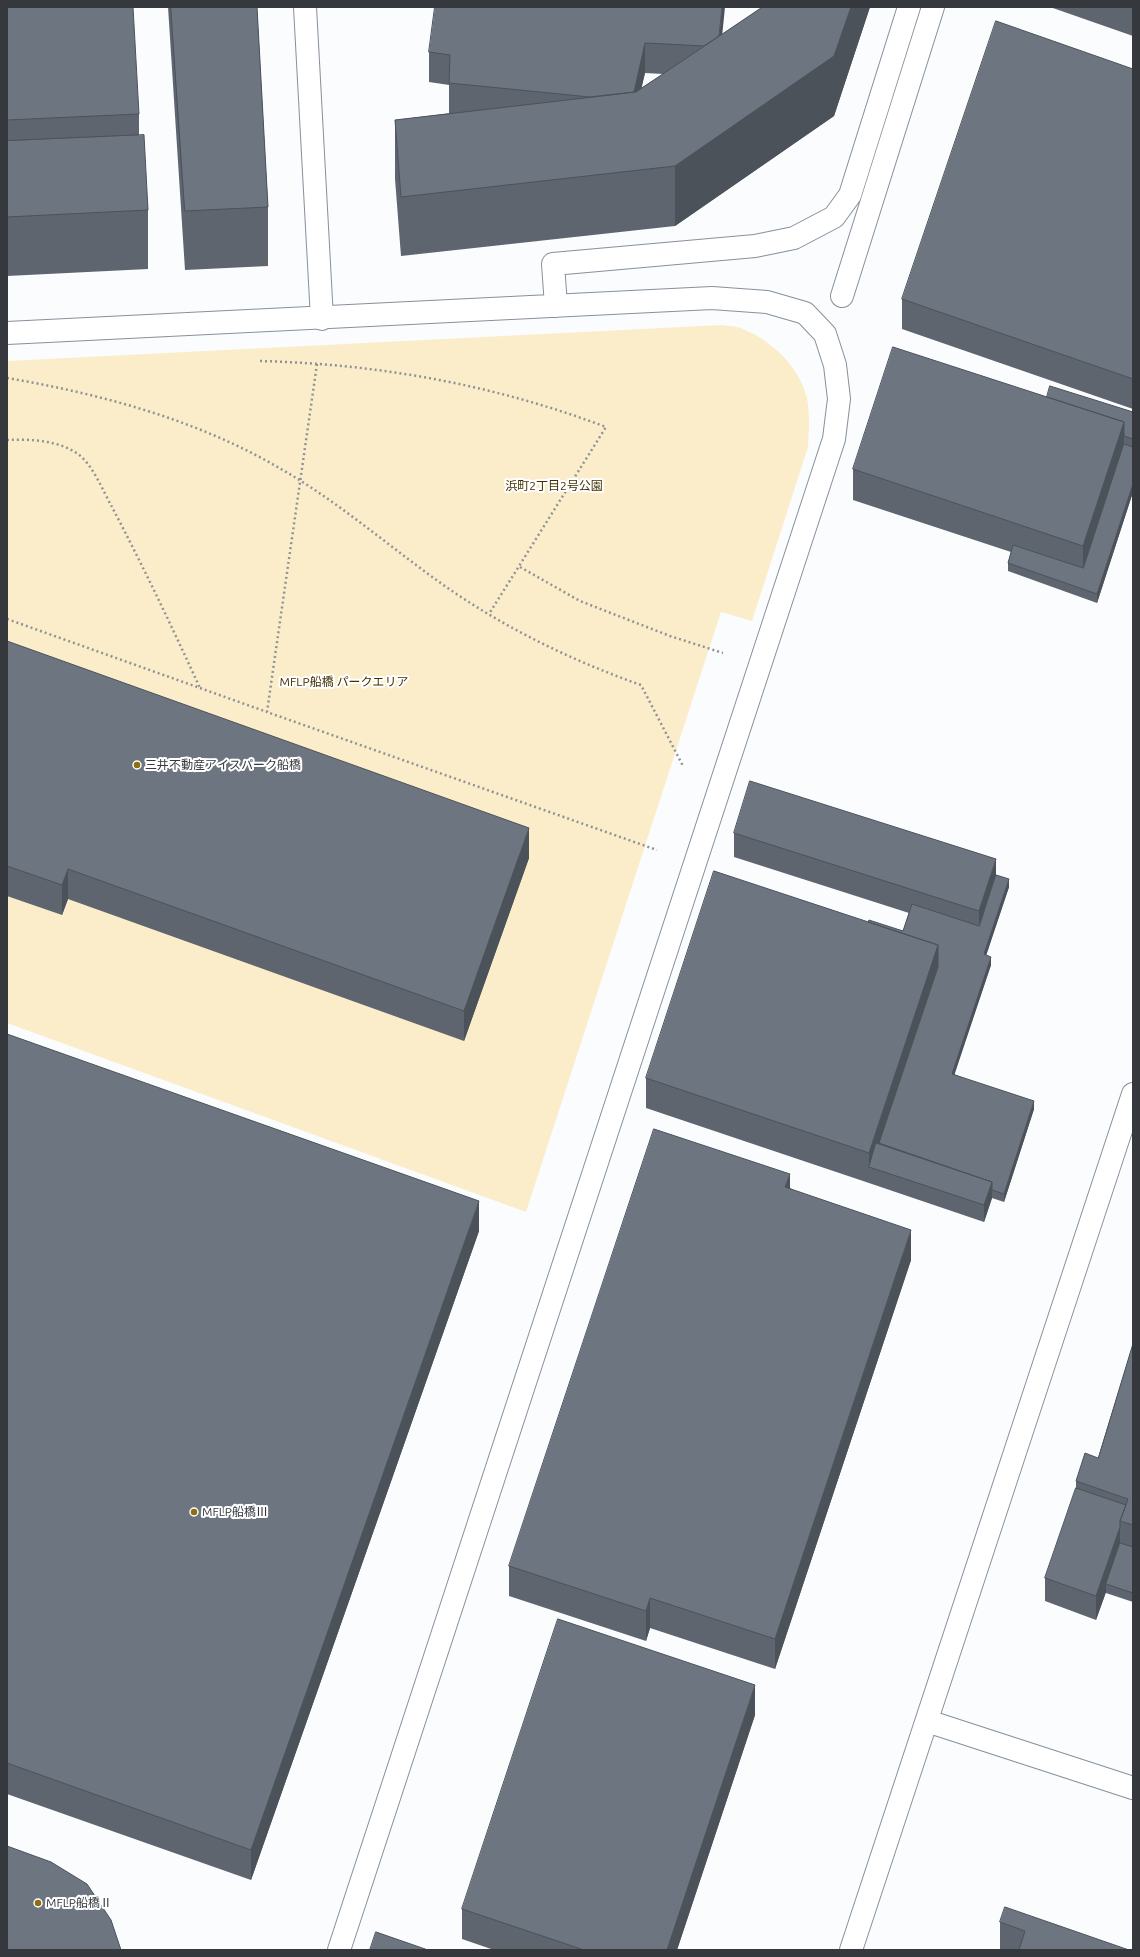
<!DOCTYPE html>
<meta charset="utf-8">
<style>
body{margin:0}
#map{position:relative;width:1140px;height:1957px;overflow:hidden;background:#fafcfe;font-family:Ubuntu,sans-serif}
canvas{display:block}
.frame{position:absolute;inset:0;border:8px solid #35393e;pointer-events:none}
</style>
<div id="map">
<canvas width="1140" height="1957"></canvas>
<div class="frame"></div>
</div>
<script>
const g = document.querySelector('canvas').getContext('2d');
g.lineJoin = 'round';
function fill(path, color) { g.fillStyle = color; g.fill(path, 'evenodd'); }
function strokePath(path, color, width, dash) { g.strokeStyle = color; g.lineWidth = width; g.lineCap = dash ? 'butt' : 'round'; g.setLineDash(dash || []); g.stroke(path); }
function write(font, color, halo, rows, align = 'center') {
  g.font = font + ' Ubuntu,"Noto Sans JP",sans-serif'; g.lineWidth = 4; g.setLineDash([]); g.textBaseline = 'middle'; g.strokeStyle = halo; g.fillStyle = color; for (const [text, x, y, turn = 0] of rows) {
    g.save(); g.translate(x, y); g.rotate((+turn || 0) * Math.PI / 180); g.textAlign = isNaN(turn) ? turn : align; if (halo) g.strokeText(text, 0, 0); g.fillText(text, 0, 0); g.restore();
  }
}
const green = new Path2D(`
 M 722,325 C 729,326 737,326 743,329 C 772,341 799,366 807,398 C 810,415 809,431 808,447 L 752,621 L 721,612 L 526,1212 L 7,1023 L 7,361 Z`);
const path = new Path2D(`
 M 260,361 C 379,364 495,385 606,427 L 489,614
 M 317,364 L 267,712 L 657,850
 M 7,378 C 101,394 198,420 281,469 C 344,505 396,553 455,593 C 513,632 576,662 641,685 L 683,766
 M 7,440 C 30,439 58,440 78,454 C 93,465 103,491 112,507 C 143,566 172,627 200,688
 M 520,567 L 580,601 L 670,636 L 723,653
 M 7,619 L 267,712`);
const minor = new Path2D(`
 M 305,7 L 322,319
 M 842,296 L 933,7
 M 556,306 L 553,264 L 755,246 L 794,238 L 834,217 L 850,195 L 909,7
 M 7,333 L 712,298 L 767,302 L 805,313 L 825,334 L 835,365 L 839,399 L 834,439 L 339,1950
 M 927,1721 L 1133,1788
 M 851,1950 L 1133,1094`);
const wall = new Path2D(`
 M 7,7 L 139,114 L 139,136 L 148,210 L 148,269 L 7,276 Z
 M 168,7 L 257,7 L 268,207 L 268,266 L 185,270 Z
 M 762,7 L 870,7 L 834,116 L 675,226 L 401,256 L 395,179 L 395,120 L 452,113 L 449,113 L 449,85 L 429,82 L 429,52 L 723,34 L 761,8 ZM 645,73 L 663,74 L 641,88 Z
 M 1050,7 L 1133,7 L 1133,36 Z
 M 1133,69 L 1133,409 L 902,329 L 902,299 Z
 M 1047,397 L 1133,412 L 1133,492 L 1097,603 L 1008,571 L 1008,563 L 1011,552 L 853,500 L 853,469 Z
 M 7,641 L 529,858 L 464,1041 L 68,899 L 62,915 L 7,896 Z
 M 734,833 L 996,875 L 1009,887 L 986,955 L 991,965 L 954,1074 L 1034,1109 L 1004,1202 L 992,1198 L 984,1222 L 869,1183 L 646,1108 L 646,1078 L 868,922 L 903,931 L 909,913 L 734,857 Z
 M 7,1034 L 479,1231 L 251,1880 L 7,1794 Z
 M 790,1188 L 911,1260 L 775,1669 L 650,1628 L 646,1641 L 509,1596 L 509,1566 Z
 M 1133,1344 L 1133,1602 L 1106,1593 L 1106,1592 L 1096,1620 L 1045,1601 L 1045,1578 L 1076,1488 L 1076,1481 L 1098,1458 Z
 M 755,1715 L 677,1950 L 494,1950 L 462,1939 L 462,1909 Z
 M 1000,1922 L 1129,1950 L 1000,1950 Z`);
const shadedWall = new Path2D(`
 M 722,7 L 725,7 L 718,77 L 718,47 Z
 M 851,7 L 870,7 L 834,116 L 675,226 L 675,166 Z
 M 645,43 L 645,73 L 632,131 L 632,101 Z
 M 1124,422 L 1124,452 L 1083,576 L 1083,546 Z
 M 1133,484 L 1133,492 L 1097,603 L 1097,594 Z
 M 529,828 L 529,858 L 464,1041 L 464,1011 Z
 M 996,859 L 996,883 L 979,935 L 979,911 Z
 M 68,869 L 68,899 L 62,915 L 62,885 Z
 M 1009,879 L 1009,887 L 984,962 L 984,954 Z
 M 938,945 L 938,975 L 879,1151 L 869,1167 L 869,1183 L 869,1153 Z
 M 991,957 L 991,965 L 952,1082 L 952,1074 Z
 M 1034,1101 L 1034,1109 L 1004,1202 L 1004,1194 Z
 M 790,1174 L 790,1204 L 785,1187 Z
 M 992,1182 L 992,1198 L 984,1222 L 984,1205 Z
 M 479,1201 L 479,1231 L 251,1880 L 251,1850 Z
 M 911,1230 L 911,1260 L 775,1669 L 775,1639 Z
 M 1120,1527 L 1120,1551 L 1106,1584 L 1106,1592 L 1096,1620 L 1096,1596 Z
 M 650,1598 L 650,1628 L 646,1641 L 646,1611 Z
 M 755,1685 L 755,1715 L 677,1950 L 667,1950 Z`);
const building = new Path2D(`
 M 7,7 L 133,7 L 139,114 L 7,120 Z
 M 171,7 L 257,7 L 268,207 L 185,211 Z
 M 435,7 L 722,7 L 719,36 L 704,46 L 645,43 L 634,92 L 590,97 L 449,83 L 450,55 L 429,52 Z
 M 762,7 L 851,7 L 834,56 L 675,166 L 401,197 L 395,120 L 636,92 L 761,8 Z
 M 996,21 L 1133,69 L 1133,379 L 902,299 Z
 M 144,135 L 148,210 L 7,217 L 7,141 Z
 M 893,347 L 1124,422 L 1083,546 L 853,469 Z
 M 1050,386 L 1133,412 L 1133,439 L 1124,436 L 1124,422 L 1047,397 Z
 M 1124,444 L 1133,447 L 1133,484 L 1097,594 L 1008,563 L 1013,545 L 1083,568 Z
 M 7,641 L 529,828 L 464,1011 L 68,869 L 62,885 L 7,866 Z
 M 750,781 L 996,859 L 979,911 L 734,833 Z
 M 714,871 L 938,945 L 869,1153 L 646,1078 Z
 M 996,875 L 1009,879 L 984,954 L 991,957 L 952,1074 L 1034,1101 L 1004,1194 L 992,1190 L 992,1182 L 879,1143 L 938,967 L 938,945 L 868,922 L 869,920 L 903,931 L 912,904 L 979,926 Z
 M 7,1034 L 479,1201 L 251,1850 L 7,1763 Z
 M 654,1129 L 790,1174 L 785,1187 L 911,1230 L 775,1639 L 650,1598 L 646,1611 L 509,1566 Z
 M 876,1143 L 992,1182 L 984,1205 L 869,1167 Z
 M 1133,1344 L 1133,1525 L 1120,1521 L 1128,1499 L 1076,1481 L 1085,1453 L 1098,1458 Z
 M 1076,1488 L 1126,1505 L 1120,1521 L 1120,1527 L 1096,1596 L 1045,1578 Z
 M 1120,1543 L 1133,1547 L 1133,1593 L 1106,1584 Z
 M 558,1619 L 755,1685 L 667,1950 L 584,1950 L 462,1909 Z
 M 7,1846 L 51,1862 L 87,1884 L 111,1920 L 121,1950 L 7,1950 Z
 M 1005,1907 L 1129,1950 L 1019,1950 L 1025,1931 L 1000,1922 Z
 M 376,1932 L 428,1950 L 370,1950 Z`);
const markers = [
 [137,765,4,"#8d6e11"],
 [194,1512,4,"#8d6e11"],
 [38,1903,4,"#8d6e11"]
];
const parkNames = [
 ["浜町2丁目2号公園",554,486],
 ["MFLP船橋 パークエリア",344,682]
];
const poiNames = [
 ["三井不動産アイスパーク船橋",145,765],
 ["MFLP船橋Ⅲ",202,1512],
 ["MFLP船橋Ⅱ",46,1903]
];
fill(green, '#fbedca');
strokePath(minor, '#87909c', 24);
strokePath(path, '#909396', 2.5, [2, 3]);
strokePath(minor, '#fff', 22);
fill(wall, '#5e656f');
fill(shadedWall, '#4c525a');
fill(building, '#6d7581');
strokePath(building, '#4c525a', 1);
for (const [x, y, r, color] of markers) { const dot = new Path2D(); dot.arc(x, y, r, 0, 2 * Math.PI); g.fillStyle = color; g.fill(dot); strokePath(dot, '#fff', 1.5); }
write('12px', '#402f00', '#fff', parkNames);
write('12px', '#35393e', '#fff', poiNames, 'left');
</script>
